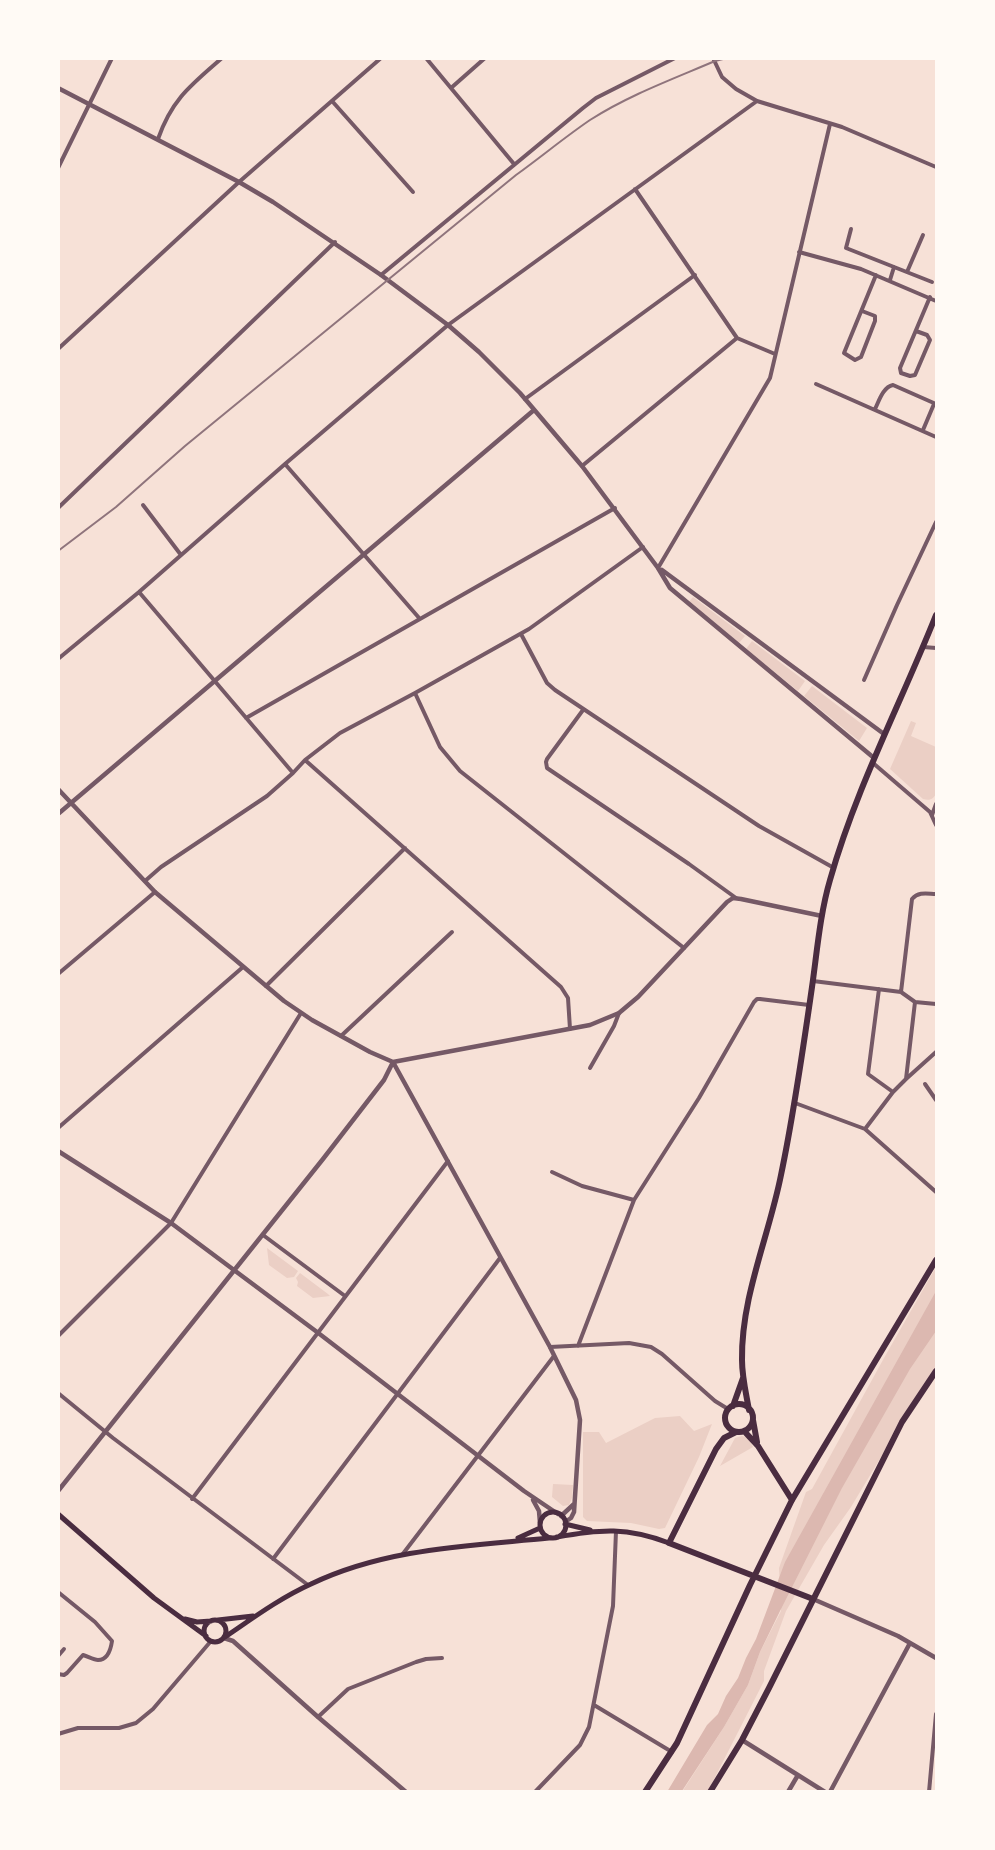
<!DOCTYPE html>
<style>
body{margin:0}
#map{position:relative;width:995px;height:1850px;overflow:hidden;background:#f7e1d7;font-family:Quicksand,sans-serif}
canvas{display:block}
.frame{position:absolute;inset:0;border:60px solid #fffaf5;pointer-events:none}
</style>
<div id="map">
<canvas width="995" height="1850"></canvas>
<div class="frame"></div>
</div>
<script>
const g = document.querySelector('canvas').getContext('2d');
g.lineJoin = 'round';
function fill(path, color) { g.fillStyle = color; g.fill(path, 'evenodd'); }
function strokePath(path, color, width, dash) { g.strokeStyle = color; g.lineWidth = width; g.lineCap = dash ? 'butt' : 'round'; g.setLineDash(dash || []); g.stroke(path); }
const green = new Path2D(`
 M 693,597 L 745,636 L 739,643 L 689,602 Z
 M 752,641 L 805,681 L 798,691 L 746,649 Z
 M 812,686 L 867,728 L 859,741 L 804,696 Z
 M 911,721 L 916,723 L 911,736 L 936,747 L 936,793 C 934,799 930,801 923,799 L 890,769 Z
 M 267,1248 L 298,1271 L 294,1277 L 287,1278 L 269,1265 Z
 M 936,1267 L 936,1371 L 902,1422 L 851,1507 L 824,1545 L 786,1611 L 764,1671 L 764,1681 L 708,1791 L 682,1792 L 724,1727 L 748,1685 L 760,1652 L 781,1611 L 779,1568 L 806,1492 L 812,1489 L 884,1358 Z
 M 300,1273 L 328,1294 L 330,1296 L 313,1298 L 297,1286 L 298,1282 L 296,1278 Z
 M 680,1416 L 694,1431 L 712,1424 L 699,1457 L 665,1528 L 659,1529 L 631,1523 L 587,1521 L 583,1517 L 583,1432 L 599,1432 L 606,1443 L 655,1418 Z
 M 742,1436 L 749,1438 L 753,1447 L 720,1466 L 735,1438 Z
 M 553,1484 L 573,1485 L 572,1498 L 569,1505 L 563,1506 L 552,1497 Z`);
const water = new Path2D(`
 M 936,1291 L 936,1331 L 910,1369 L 842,1488 L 780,1611 L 760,1652 L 748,1685 L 724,1727 L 682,1791 L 667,1792 L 707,1725 L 718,1714 L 726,1696 L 738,1678 L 746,1658 L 756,1639 L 785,1562 Z`);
const minor = new Path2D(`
 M 426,58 L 514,164
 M 713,58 L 722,77 L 736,89 L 757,101 L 842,127 L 936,167
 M 451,88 L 485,58
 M 332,101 L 413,192
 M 158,139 C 172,99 191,85 222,58
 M 58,168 L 112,58
 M 635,189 L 737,338 L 775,354
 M 851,229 L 846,248 L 932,282
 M 799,252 L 861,269 L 936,301
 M 907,272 L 923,235
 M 381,275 L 583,108 L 596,98 L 675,58
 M 890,280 L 894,267
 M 862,311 L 875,316 L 875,321 L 861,357 L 855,360 L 844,353 L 876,275
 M 916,331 L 927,335 L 930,340 L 915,375 L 910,376 L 901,373 L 900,368 L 930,297
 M 58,349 L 239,182 L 381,58
 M 816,384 L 936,437
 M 525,399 L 695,275
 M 875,409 C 879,401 883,387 893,385 L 936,404
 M 923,430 L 934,404
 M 285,464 L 420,619
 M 582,466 L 737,338
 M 143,505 L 181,555
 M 58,508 L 335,242
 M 658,568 L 770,378 L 830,124
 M 139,592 L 293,773
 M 521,634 L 547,683 L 555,690 L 759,826 L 834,868
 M 923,647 L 936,648
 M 58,659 L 139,592 L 285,464 L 448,325 L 757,101
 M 864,680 L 897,605 L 936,522
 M 415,693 L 440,747 L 460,771 L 684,948
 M 583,710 L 547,759 L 546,762 L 547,768 L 689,864 L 736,898
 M 246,718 L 615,508
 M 305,760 L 561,987 L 568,998 L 570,1029
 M 873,763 L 930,812 L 936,825
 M 932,815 L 936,804
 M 145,881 L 161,867 L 267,796 L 293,773 L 305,760 L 340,733 L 415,693 L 529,629 L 643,547
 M 58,974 L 155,892
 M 813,981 L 901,992
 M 266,986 L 405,848
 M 879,989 L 868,1074 L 893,1092
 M 915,1002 L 936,1004
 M 341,1036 L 452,932
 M 590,1068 L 614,1026 L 619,1013
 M 906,1079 L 936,1052
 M 925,1084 L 936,1100
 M 795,1103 L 865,1129 L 936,1192
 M 58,1128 L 243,967
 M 865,1129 L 893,1092 L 906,1079 L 915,1002 L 901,992 L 912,899 C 919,891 928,894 936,894
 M 552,1172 L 582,1186 L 634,1200
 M 263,1235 L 345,1296
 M 58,1336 L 171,1223 L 301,1013
 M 578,1346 L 634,1200 L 699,1098 L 754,1002 L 757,999 L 760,999 L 809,1005
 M 550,1347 L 629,1343 L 651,1347 L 662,1354 L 715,1401 L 728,1409
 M 58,1393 L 113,1438 L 308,1585
 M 192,1499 L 448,1161
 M 402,1555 L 554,1356
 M 273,1559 L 500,1258
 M 58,1592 L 95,1622 L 112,1641 C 111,1648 108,1660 98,1660 C 94,1660 87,1656 83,1655 L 67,1673 L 64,1675 L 58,1674
 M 58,1656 L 64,1649
 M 594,1705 L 672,1752
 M 318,1717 L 348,1689 L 416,1662 L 426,1659 L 442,1658
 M 58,1734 L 78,1728 L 119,1728 L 136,1723 L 153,1709 L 211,1641
 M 535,1792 L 580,1745 L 589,1727 L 613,1606 L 616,1531
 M 929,1792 L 936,1714`);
const tertiary = new Path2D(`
 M 58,88 L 239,182 L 273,202 L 381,275 L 448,325 L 479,352 L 520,393 L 582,466 L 658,568 L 670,588 L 874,758
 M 662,570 L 884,734
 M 58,789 L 155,892 L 284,1001 L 312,1020 L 370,1052 L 393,1062 L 550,1347 L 576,1400 L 580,1420 L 574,1512 L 571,1518 L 565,1522
 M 58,814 L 534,410
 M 58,1151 L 171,1223 L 317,1332 L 524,1491 L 558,1514
 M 58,1491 L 323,1159 L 384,1080 L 393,1062 L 590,1025 L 619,1013 L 638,997 L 727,902 L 733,898 L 741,899 L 822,916
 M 533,1500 L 539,1511 L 540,1523
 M 561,1516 L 574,1504
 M 813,1599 L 898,1636 L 936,1658
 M 224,1638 L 233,1641 L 318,1717 L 406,1792
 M 742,1740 L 825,1792
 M 788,1792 L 798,1775
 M 830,1792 L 910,1643`);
const secondary = new Path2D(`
 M540 1525a13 13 0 1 1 26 0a13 13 0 1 1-26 0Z
 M 58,1514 L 154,1598 L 206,1636
 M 565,1524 L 590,1530
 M 557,1537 C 601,1529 627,1527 669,1543
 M 518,1538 L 540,1528
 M 185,1619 L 197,1622 L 211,1621
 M 218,1620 L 253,1616
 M204 1631a11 11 0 1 1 22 0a11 11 0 1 1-22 0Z
 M 225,1637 C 253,1618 280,1598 311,1584 C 386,1548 469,1546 549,1538`);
const primary = new Path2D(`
 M725 1418a14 14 0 1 1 28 0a14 14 0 1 1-28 0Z
 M 733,1406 L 743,1378
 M 749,1410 C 746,1393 742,1377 742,1360 C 741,1297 769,1236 781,1175 C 794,1113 803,1050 812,987 C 817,952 820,914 830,880 C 856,788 901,703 936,615
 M 753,1420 L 757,1442
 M 744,1431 L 758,1446 L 792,1500
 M 736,1432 L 724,1438 L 716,1449 L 669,1543 L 813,1599
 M 645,1792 L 677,1743 L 750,1585 L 792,1500 L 936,1260
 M 710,1792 L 742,1740 L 769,1688 L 902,1422 L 936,1371`);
const rail = new Path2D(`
 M 58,551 L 116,507 L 185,446 L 516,175 C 541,157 565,137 590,120 C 629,95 673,79 715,61 L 727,58`);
fill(green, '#ebcfc5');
fill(water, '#dcb8b0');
strokePath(minor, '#755966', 4);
strokePath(tertiary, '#755966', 4.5);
strokePath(secondary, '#4a2c40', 5);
strokePath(primary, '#4a2c40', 6);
strokePath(rail, '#8f747c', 2);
</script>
